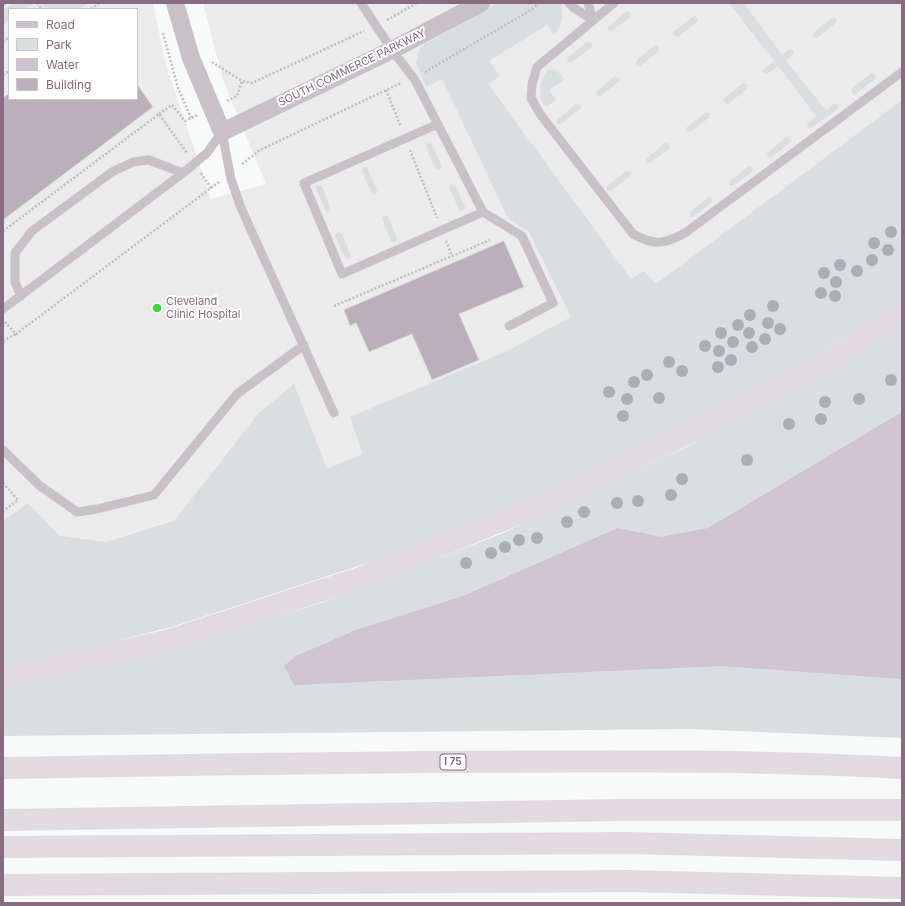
<!DOCTYPE html>
<style>
body{margin:0}
#map{position:relative;width:905px;height:906px;overflow:hidden;background:#f8faf9;font-family:Inter,sans-serif}
canvas{display:block}
.frame{position:absolute;inset:0;border:4px solid #866b81;pointer-events:none}
.legend{position:absolute;left:8px;top:8px;width:130px;height:92px;box-sizing:border-box;background:#fff;border:1px solid #cfc4cd;margin:0;padding:5px 7px;list-style:none;font-size:12px;color:#866b81}
.legend li{display:flex;align-items:center;gap:8px;height:20px}
.legend b{width:20px;border:1px solid #cfc4cd}
</style>
<div id="map">
<canvas width="905" height="906"></canvas>
<div class="frame"></div>
<ul class="legend">
<li><b style="height:5px;background:#c9c1c8"></b>Road</li>
<li><b style="height:11px;background:#d9dee0"></b>Park</li>
<li><b style="height:11px;background:#d0c4d0"></b>Water</li>
<li><b style="height:11px;background:#bbafb9"></b>Building</li>
</ul>
</div>
<script>
const g = document.querySelector('canvas').getContext('2d');
g.lineJoin = 'round';
function fill(path, color) { g.fillStyle = color; g.fill(path, 'evenodd'); }
function strokePath(path, color, width, dash) { g.strokeStyle = color; g.lineWidth = width; g.lineCap = dash ? 'butt' : 'round'; g.setLineDash(dash || []); g.stroke(path); }
function write(font, color, halo, rows, align = 'center') {
  g.font = font + ' Inter,sans-serif'; g.lineWidth = 4; g.setLineDash([]); g.textBaseline = 'middle'; g.strokeStyle = halo; g.fillStyle = color; for (const [text, x, y, turn = 0] of rows) {
    g.save(); g.translate(x, y); g.rotate((+turn || 0) * Math.PI / 180); g.textAlign = isNaN(turn) ? turn : align; if (halo) g.strokeText(text, 0, 0); g.fillText(text, 0, 0); g.restore();
  }
}
const built = new Path2D(`
 M 3,3 L 153,3 L 166,65 L 211,199 L 266,184 L 224,83 L 203,3 L 902,3 L 902,138 L 576,351 L 341,465 L 106,542 L 3,564 ZM 9,9 L 137,9 L 137,99 L 9,99 Z`);
const green = new Path2D(`
 M 13,3 L 33,3 L 25,9 L 9,9 L 9,21 L 3,26 L 3,10 Z
 M 42,3 L 88,3 L 80,9 L 46,9 Z
 M 497,3 L 561,3 C 563,17 563,24 554,35 L 547,25 L 489,61 L 500,76 L 488,84 L 631,279 L 644,271 L 656,284 L 902,100 L 902,301 L 811,359 L 588,473 L 419,546 L 175,626 L 3,670 L 3,521 L 28,503 L 60,536 L 106,542 L 175,520 L 258,414 L 294,384 L 327,469 L 363,454 L 350,417 L 507,351 L 571,317 L 529,232 L 508,218 L 442,79 L 426,87 L 416,63 L 420,47 Z
 M 729,3 L 744,3 L 782,55 L 790,49 L 793,50 L 794,54 L 786,61 L 826,110 L 835,103 L 838,105 L 838,109 L 811,128 L 808,128 L 807,124 L 816,116 L 778,66 L 767,74 L 763,73 L 763,70 L 774,61 Z
 M 627,11 L 631,12 L 631,17 L 612,31 L 608,30 L 608,27 Z
 M 696,16 L 698,19 L 697,22 L 678,37 L 675,36 L 673,32 L 693,17 Z
 M 833,17 L 837,19 L 836,23 L 817,38 L 813,36 L 813,33 Z
 M 587,42 L 592,43 L 592,47 L 572,62 L 568,62 L 567,58 Z
 M 655,45 L 659,46 L 659,51 L 640,66 L 636,64 L 636,61 Z
 M 554,68 L 565,79 L 549,90 L 556,100 L 546,107 C 537,96 539,82 547,71 Z
 M 871,73 L 876,75 L 875,79 L 856,94 L 852,93 L 851,89 Z
 M 615,76 L 620,78 L 620,81 L 600,96 L 596,95 L 596,92 Z
 M 743,83 L 748,85 L 747,89 L 728,104 L 725,103 L 723,99 Z
 M 576,104 L 581,105 L 580,109 L 561,124 L 557,124 L 557,120 Z
 M 706,112 L 710,114 L 709,118 L 690,132 L 686,131 L 686,128 Z
 M 786,137 L 791,139 L 791,142 L 771,157 L 768,157 L 767,153 Z
 M 427,143 L 432,144 L 442,166 L 439,170 L 436,169 L 426,147 Z
 M 665,143 L 670,144 L 670,148 L 650,163 L 647,163 L 646,159 Z
 M 749,166 L 753,168 L 752,172 L 733,186 L 730,186 L 729,182 Z
 M 366,167 L 368,169 L 377,191 L 375,195 L 372,194 L 362,171 L 363,168 Z
 M 626,171 L 631,172 L 630,176 L 611,191 L 607,190 L 607,186 Z
 M 450,184 L 455,185 L 465,207 L 463,211 L 460,211 L 449,188 Z
 M 317,185 L 322,186 L 331,209 L 329,212 L 326,212 L 316,189 Z
 M 708,197 L 712,198 L 712,202 L 693,217 L 690,217 L 689,213 Z
 M 383,215 L 388,216 L 397,239 L 395,242 L 392,242 L 382,219 Z
 M 337,232 L 342,234 L 351,256 L 349,260 L 346,259 L 335,236 Z
 M 902,321 L 902,738 L 689,729 L 3,736 L 3,687 L 155,654 L 324,602 L 501,534 L 684,448 L 785,395 Z`);
const water = new Path2D(`
 M 902,412 L 902,679 L 722,666 L 294,685 L 284,666 L 296,656 L 356,630 L 463,596 L 618,528 L 661,537 L 708,528 Z`);
const building = new Path2D(`
 M 137,84 L 153,107 L 3,220 L 3,98 L 9,93 L 9,99 L 137,99 Z
 M 504,241 L 524,287 L 459,314 L 479,360 L 432,380 L 412,334 L 369,352 L 356,323 L 350,326 L 344,310 Z`);
const path = new Path2D(`
 M 37,3 L 42,9
 M 3,5 L 6,3
 M 91,9 L 99,3
 M 387,20 L 417,3
 M 163,33 L 178,88 L 191,118
 M 3,42 L 9,37
 M 212,62 L 242,81
 M 425,72 L 531,10 L 539,3
 M 3,75 L 9,71
 M 386,90 L 401,127
 M 227,101 L 237,96 L 242,81 L 252,83 L 364,31
 M 159,114 L 172,105 L 185,121 L 197,115
 M 410,150 L 437,218
 M 242,164 L 260,150 L 401,83
 M 201,173 L 211,188
 M 3,231 L 159,114 L 187,153
 M 446,241 L 452,256
 M 334,306 L 490,240
 M 5,322 L 16,334 L 219,182
 M 3,341 L 16,334
 M 3,483 L 18,500 L 3,511`);
const lane = new Path2D(`
 M 361,3 L 392,50 L 415,80 L 483,212 L 342,274 L 304,183 L 438,124
 M 569,3 L 574,8 L 593,20
 M 588,3 L 593,20
 M 614,3 L 537,67 L 532,84 L 531,98 L 540,114 L 633,234 C 654,246 665,244 685,233 L 902,72
 M 222,132 L 231,179 L 241,208 L 334,413
 M 483,212 L 522,236 L 553,303 L 509,326
 M 21,296 L 15,282 L 15,253 L 32,231 L 112,172 L 133,162 L 149,160 L 183,173
 M 3,309 L 183,173 L 207,153 L 222,132
 M 3,450 L 39,485 L 77,512 L 97,509 L 154,495 L 237,394 L 304,345`);
const street = new Path2D(`
 M 175,3 L 191,58 L 222,132 L 392,50 L 481,3`);
const highway = new Path2D(`
 M 3,678 L 170,640 L 360,578 L 540,505 L 707,424 L 835,357 L 902,313
 M 3,768 C 145,765 286,764 428,762 C 586,761 744,759 902,768
 M 3,820 L 622,810 L 902,810
 M 3,847 L 628,843 L 902,850
 M 3,885 L 628,881 L 902,888`);
const trees = [
 [891,232],
 [874,243],
 [888,250],
 [872,260],
 [840,265],
 [857,271],
 [824,273],
 [836,282],
 [821,293],
 [835,296],
 [773,306],
 [750,315],
 [768,323],
 [738,325],
 [780,329],
 [721,333],
 [749,333],
 [765,339],
 [733,342],
 [705,346],
 [752,347],
 [719,351],
 [731,360],
 [669,362],
 [718,367],
 [682,371],
 [647,375],
 [891,380],
 [634,382],
 [609,392],
 [659,398],
 [627,399],
 [859,399],
 [825,402],
 [623,416],
 [821,419],
 [789,424],
 [747,460],
 [682,479],
 [671,495],
 [638,501],
 [617,503],
 [584,512],
 [567,522],
 [537,538],
 [519,540],
 [505,547],
 [491,553],
 [466,563]
];
const markers = [
 [157,308,5,"#3ed73a"]
];
const shields = [
 [453,762,26]
];
const shieldNames = [
 ["I 75",453,762]
];
const streetNames = [
 ["SOUTH COMMERCE PARKWAY",352,68,-26]
];
const poiNames = [
 ["Cleveland",166,302],
 ["Clinic Hospital",166,315]
];
fill(built, '#ebebeb');
fill(green, '#d9dee0');
fill(water, '#d0c4d0');
fill(building, '#bbafb9');
strokePath(building, '#dadcdb', 1);
strokePath(path, '#c1bcc0', 2.5, [2, 2]);
strokePath(lane, '#c9c1c8', 9);
strokePath(street, '#c9c1c8', 18);
strokePath(highway, '#e1dae0', 22);
g.fillStyle = '#a9b0b5';
for (const [x, y] of trees) { g.beginPath(); g.arc(x, y, 6, 0, 2 * Math.PI); g.fill(); }
for (const [x, y, r, color] of markers) { const dot = new Path2D(); dot.arc(x, y, r, 0, 2 * Math.PI); g.fillStyle = color; g.fill(dot); strokePath(dot, '#fff', 1.5); }
for (const [x, y, w] of shields) { const box = new Path2D(); box.roundRect(x - w / 2, y - 8, w, 16, 3); g.fillStyle = '#fff'; g.fill(box); strokePath(box, '#866b81', 1); }
write('bold 10px', '#866b81', null, shieldNames);
write('11px', '#866b81', '#fff', streetNames);
write('11px', '#866b81', '#fff', poiNames, 'left');
</script>
